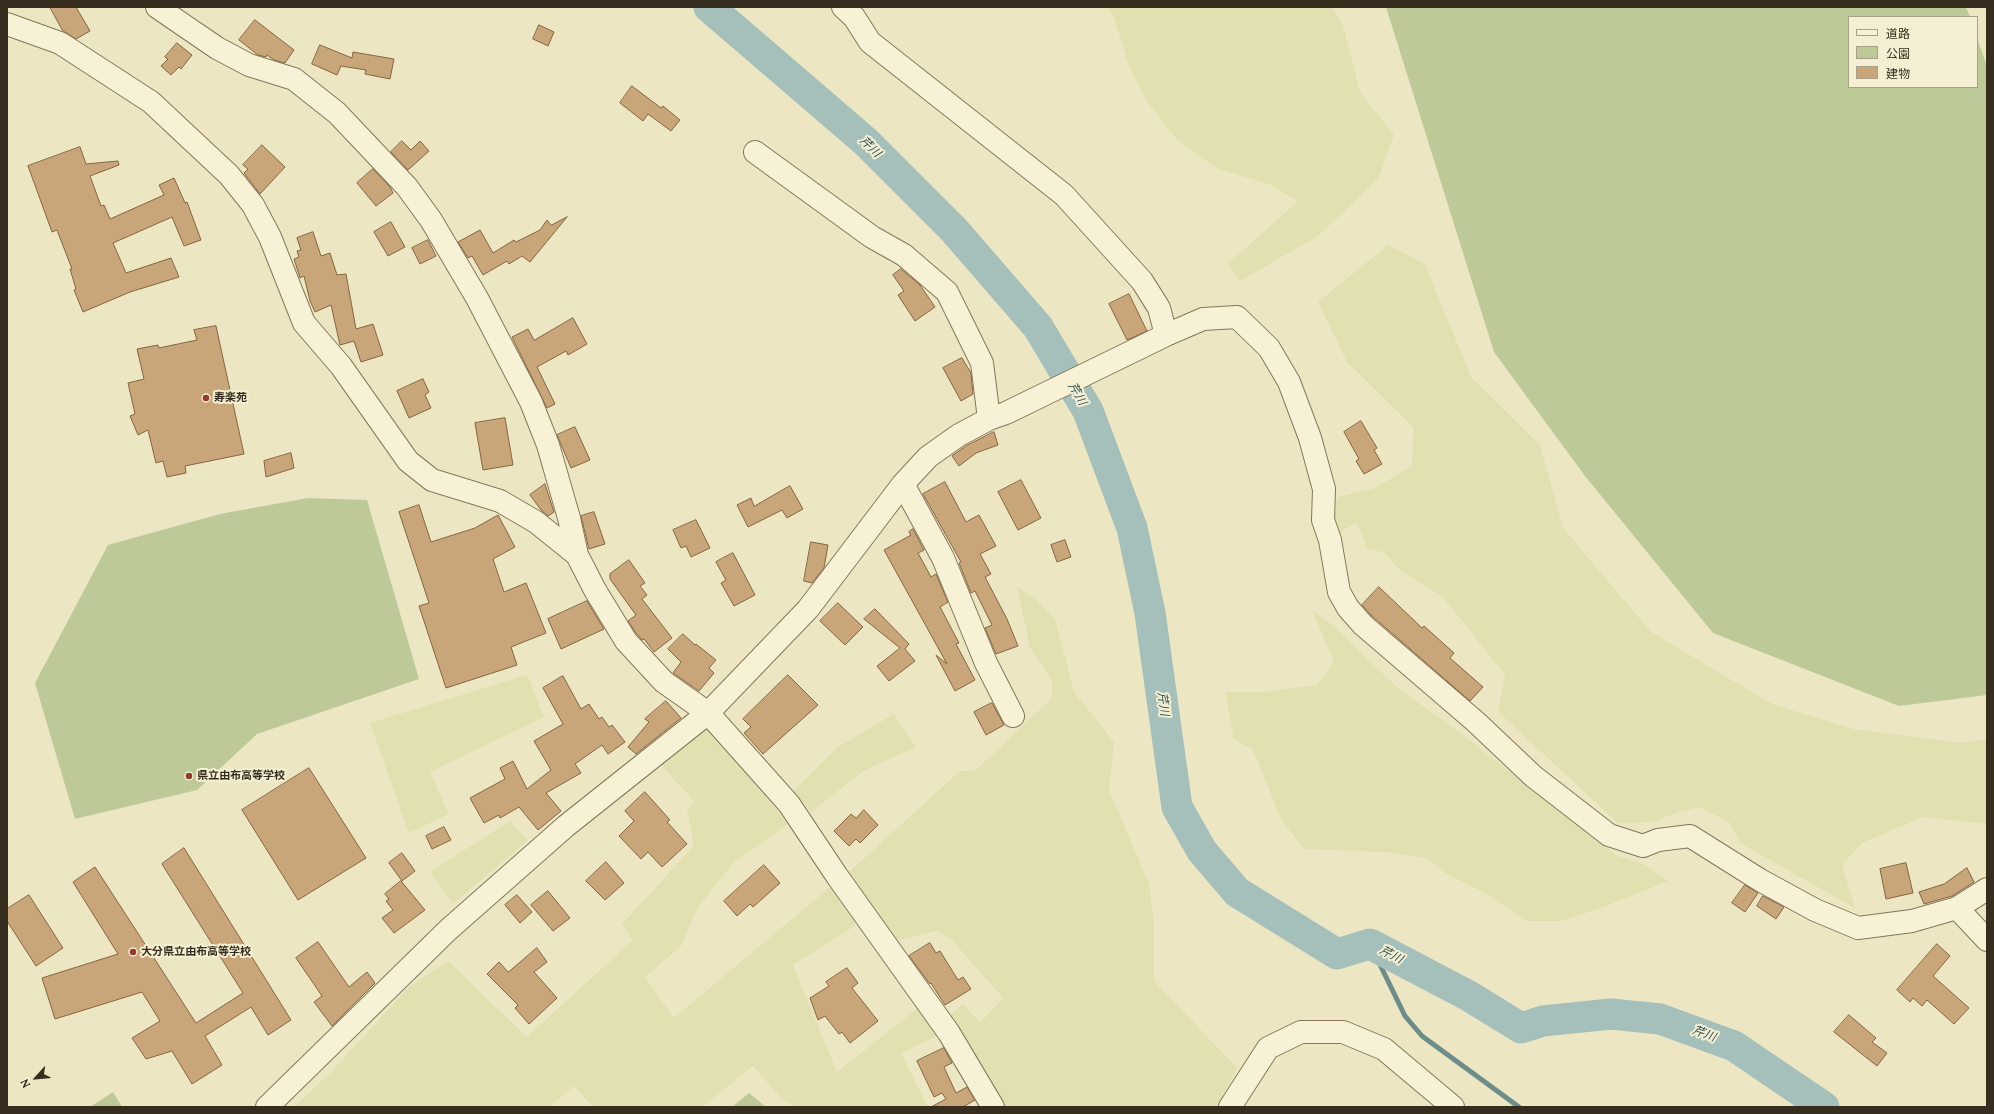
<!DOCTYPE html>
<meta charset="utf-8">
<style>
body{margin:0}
#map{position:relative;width:1994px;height:1114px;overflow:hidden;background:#ece6c3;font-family:Lora,"Noto Sans JP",serif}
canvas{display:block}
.frame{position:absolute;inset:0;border:8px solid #362d1e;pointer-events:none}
.legend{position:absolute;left:1848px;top:16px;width:130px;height:72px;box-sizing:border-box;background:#f4efd2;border:1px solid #a8a18a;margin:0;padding:5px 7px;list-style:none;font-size:12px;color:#362d1e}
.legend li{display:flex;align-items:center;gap:8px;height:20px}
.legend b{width:20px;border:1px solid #a8a18a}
.north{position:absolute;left:16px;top:1058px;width:40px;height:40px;-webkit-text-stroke:3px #f4efd2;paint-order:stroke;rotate:243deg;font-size:11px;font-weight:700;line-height:16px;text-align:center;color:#362d1e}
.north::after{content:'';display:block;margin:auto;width:14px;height:18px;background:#362d1e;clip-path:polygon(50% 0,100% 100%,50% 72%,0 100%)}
</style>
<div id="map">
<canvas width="1994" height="1114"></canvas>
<div class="frame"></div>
<ul class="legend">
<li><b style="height:5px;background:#f7f2d6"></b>道路</li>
<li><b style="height:11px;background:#bdca97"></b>公園</li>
<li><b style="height:11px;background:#c9a67a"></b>建物</li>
</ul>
<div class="north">N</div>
</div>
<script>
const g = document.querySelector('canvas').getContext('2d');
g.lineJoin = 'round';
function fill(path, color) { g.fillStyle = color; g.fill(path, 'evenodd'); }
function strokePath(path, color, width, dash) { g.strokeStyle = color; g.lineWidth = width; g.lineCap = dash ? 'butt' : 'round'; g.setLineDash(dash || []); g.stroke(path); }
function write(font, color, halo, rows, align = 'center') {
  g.font = font + ' Lora,"Noto Sans JP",serif'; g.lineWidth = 4; g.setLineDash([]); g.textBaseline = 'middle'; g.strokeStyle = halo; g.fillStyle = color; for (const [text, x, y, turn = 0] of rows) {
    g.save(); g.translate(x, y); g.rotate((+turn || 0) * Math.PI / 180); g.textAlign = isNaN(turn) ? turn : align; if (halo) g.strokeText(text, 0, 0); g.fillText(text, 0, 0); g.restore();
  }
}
const farmland = new Path2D(`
 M 1107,7 L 1331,7 L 1342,22 L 1360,92 L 1394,135 L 1378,179 L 1318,236 L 1240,281 L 1228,264 L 1298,201 L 1269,184 L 1218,169 L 1177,140 L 1147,101 L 1130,69 L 1114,17 Z
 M 1388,245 L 1425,264 L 1471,377 L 1540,445 L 1563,528 L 1651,632 L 1772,704 L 1853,729 L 1961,743 L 1987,739 L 1987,824 L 1923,817 L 1862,843 L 1842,865 L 1855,908 L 1740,843 L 1729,822 L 1699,807 L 1678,812 L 1653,822 L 1618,823 L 1498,712 L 1505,675 L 1443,597 L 1400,570 L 1385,553 L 1367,548 L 1357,523 L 1340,532 L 1333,521 L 1338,497 L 1375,488 L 1412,466 L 1414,428 L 1347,362 L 1318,302 Z
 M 1017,587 L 1037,600 L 1055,619 L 1074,692 L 1114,742 L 1109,790 L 1149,884 L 1154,921 L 1154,981 L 1237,1068 L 1217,1107 L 1007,1107 L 989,1085 L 948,1018 L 963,1004 L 980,1023 L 1003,998 L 951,939 L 937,931 L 894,941 L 849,872 L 960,771 L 975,771 L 1052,698 L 1052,680 L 1030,647 Z
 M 1312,610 L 1330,623 L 1398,688 L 1459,732 L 1617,856 L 1644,864 L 1668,881 L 1598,909 L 1561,921 L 1525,921 L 1491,896 L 1445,873 L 1427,858 L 1386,852 L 1304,849 L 1282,821 L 1253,750 L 1234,739 L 1225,692 L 1263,692 L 1317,685 L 1334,662 Z
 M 527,675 L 544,717 L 430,772 L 449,814 L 409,833 L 370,723 Z
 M 894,714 L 916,747 L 863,771 L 811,812 L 794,791 L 838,747 Z
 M 705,729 L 718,736 L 788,824 L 734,862 L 698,907 L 681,946 L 645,977 L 674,1018 L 830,887 L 856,925 L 793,965 L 837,1072 L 918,1008 L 939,1035 L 901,1053 L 928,1107 L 796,1107 L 782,1099 L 753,1066 L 702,1107 L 593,1107 L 574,1086 L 549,1107 L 294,1107 L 331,1072 L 410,986 L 448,961 L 527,1037 L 633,940 L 622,924 L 694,846 L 687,810 L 694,801 L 659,763 Z
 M 510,821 L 528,840 L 453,904 L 430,872 Z`);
const green = new Path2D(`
 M 1386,7 L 1966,7 L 1970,17 L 1849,17 L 1849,87 L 1977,87 L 1977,38 L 1987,66 L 1987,695 L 1899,706 L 1713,633 L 1585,476 L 1494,352 Z
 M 308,498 L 367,500 L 419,679 L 257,734 L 197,790 L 75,819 L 35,683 L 108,545 L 220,514 Z
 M 113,1092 L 122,1107 L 90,1107 Z
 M 749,1093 L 766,1107 L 732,1107 Z`);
const stream = new Path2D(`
 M 1370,944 L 1405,1016 L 1422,1036 L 1519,1107`);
const river = new Path2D(`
 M 709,7 L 866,142 L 954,230 L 1038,327 L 1088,411 L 1132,528 L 1150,613 L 1177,807 L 1202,851 L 1237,892 L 1337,954 L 1370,944 L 1469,996 L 1521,1028 L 1543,1021 L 1611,1014 L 1660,1019 L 1734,1046 L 1824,1107`);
const building = new Path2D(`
 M 50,7 L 76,7 L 90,31 L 76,39 L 63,31 Z
 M 255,20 L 294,50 L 285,63 L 274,60 L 267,55 L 266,57 L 258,55 L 239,40 Z
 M 539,25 L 554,32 L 548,46 L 533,39 Z
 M 177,43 L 192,55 L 181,69 L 179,67 L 171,75 L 161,66 L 168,59 L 165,57 Z
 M 320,45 L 352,58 L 353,52 L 394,59 L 390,79 L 365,74 L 366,70 L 341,66 L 337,75 L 312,64 Z
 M 632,86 L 661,108 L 663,106 L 680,120 L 671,131 L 648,114 L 643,121 L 620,103 Z
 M 402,141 L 411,150 L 420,141 L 429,151 L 408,170 L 391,152 Z
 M 262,145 L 285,167 L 260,194 L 244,173 L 248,169 L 243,165 Z
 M 80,147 L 86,164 L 118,161 L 119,165 L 90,176 L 101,206 L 104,205 L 110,219 L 164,195 L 159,185 L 174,178 L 185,203 L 187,202 L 201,240 L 184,246 L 172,217 L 113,243 L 126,273 L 171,258 L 179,277 L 130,292 L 83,312 L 74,290 L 76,289 L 70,269 L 72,269 L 57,230 L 52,232 L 28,166 Z
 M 373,169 L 390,187 L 393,193 L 376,206 L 357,183 Z
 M 567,217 L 530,262 L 522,256 L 509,264 L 507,261 L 483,275 L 472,256 L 468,258 L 458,242 L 480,230 L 493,253 L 514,240 L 516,242 L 540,230 L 547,220 L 551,225 Z
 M 391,222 L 405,247 L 388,256 L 374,232 Z
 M 313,232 L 321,256 L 330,253 L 337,275 L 346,274 L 356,329 L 373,324 L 383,355 L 361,362 L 354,341 L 340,345 L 331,305 L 315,312 L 310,301 L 304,276 L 300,278 L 294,259 L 299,257 L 297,251 L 301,250 L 297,238 Z
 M 428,240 L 436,256 L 420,264 L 412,248 Z
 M 901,269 L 920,285 L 935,307 L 915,321 L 898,295 L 904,291 L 893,275 Z
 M 1129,294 L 1147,331 L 1127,340 L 1109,304 Z
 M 573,318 L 587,344 L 568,355 L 566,351 L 537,367 L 555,404 L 547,408 L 512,337 L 528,329 L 534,340 Z
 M 216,326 L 244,454 L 185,466 L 186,473 L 167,477 L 163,461 L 156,463 L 148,430 L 138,435 L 130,416 L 135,414 L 128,383 L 144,379 L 137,349 L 158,345 L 159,348 L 197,340 L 194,330 Z
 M 962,358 L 971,373 L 973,394 L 961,401 L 943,368 Z
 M 423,379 L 429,392 L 425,395 L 431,408 L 409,418 L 397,391 Z
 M 505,418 L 513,465 L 483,470 L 475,423 Z
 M 1361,421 L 1377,448 L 1374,450 L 1382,464 L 1364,474 L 1356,461 L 1359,459 L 1344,432 Z
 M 575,427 L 590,460 L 571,468 L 557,435 Z
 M 994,432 L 998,445 L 976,453 L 959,466 L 952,456 L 966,446 Z
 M 291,453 L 294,468 L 266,477 L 264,461 Z
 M 1021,480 L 1041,518 L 1018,530 L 998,492 Z
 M 945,482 L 966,522 L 979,515 L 996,546 L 980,554 L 991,574 L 985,577 L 1007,619 L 1018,646 L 996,654 L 985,628 L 992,625 L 975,591 L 971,593 L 959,563 L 961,562 L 923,494 Z
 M 545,484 L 554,512 L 548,516 L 541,510 L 530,495 Z
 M 790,486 L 803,509 L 787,518 L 782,510 L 748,527 L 737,505 L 751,498 L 754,506 Z
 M 419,505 L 431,542 L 475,528 L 498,515 L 515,547 L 493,559 L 504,592 L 526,583 L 546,633 L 511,647 L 517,665 L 446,688 L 419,606 L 429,603 L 399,512 Z
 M 594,512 L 605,544 L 589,549 L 581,516 Z
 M 696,520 L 710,548 L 691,557 L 686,546 L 681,548 L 673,530 Z
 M 913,529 L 924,550 L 918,553 L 931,577 L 936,574 L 948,602 L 940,607 L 959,643 L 956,644 L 975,680 L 955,691 L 936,655 L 947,664 L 884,550 L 911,535 L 909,532 Z
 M 1065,540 L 1071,557 L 1057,562 L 1051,545 Z
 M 811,542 L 828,545 L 824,568 L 812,583 L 804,581 Z
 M 733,553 L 755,595 L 734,606 L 721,583 L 726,580 L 716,562 Z
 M 629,560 L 645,583 L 640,586 L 647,595 L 642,599 L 672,638 L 654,652 L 644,639 L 642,640 L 636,633 L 628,621 L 636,615 L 610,579 L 610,574 Z
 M 1379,587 L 1422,628 L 1424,626 L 1454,653 L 1450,658 L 1483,687 L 1470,701 L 1372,616 L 1362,605 Z
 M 587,601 L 604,629 L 561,649 L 548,619 Z
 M 838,603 L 863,627 L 845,645 L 820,621 Z
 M 875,609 L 909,644 L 905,649 L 915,661 L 889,681 L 877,666 L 900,648 L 864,619 Z
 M 683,634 L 695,645 L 696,644 L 716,660 L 709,668 L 714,673 L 699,691 L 673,673 L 681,662 L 668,649 Z
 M 788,675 L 818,705 L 763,754 L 744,733 L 751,727 L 743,719 Z
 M 563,676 L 581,709 L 589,704 L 599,719 L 602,717 L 609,727 L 612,725 L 625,742 L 608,754 L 602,745 L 575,764 L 581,773 L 546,793 L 561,811 L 538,830 L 519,807 L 500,818 L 499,815 L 484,823 L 470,798 L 505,779 L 500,768 L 513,761 L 527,789 L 551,770 L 534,741 L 563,724 L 543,688 Z
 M 666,701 L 681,718 L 636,754 L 628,747 L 649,722 L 645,719 Z
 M 992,703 L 1004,725 L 986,735 L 974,712 Z
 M 309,768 L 366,858 L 298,900 L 242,810 Z
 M 645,792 L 670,820 L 667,822 L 687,844 L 662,867 L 648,852 L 641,859 L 619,836 L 634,821 L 625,811 Z
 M 864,810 L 878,825 L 860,843 L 856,839 L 849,846 L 834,831 L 851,814 L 856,818 Z
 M 444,827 L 451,840 L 432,849 L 426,836 Z
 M 184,848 L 291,1020 L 268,1035 L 251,1007 L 205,1036 L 222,1065 L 192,1084 L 172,1051 L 146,1059 L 132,1038 L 160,1021 L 142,992 L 55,1019 L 42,978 L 118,954 L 73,882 L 95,867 L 196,1023 L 243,993 L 162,864 Z
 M 402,853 L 415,871 L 402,881 L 389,863 Z
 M 606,862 L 624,883 L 605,900 L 586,881 Z
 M 1906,863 L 1913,893 L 1886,899 L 1880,869 Z
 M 764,865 L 780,883 L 753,907 L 750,904 L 737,916 L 724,901 Z
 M 1967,868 L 1974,882 L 1952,896 L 1924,904 L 1919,892 L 1944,884 Z
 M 401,881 L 425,910 L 394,933 L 382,918 L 393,910 L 386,901 L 389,899 L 385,894 Z
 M 1745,885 L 1758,893 L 1745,912 L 1732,903 Z
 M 548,891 L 570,918 L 553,931 L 531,905 Z
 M 29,895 L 63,948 L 36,966 L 7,921 L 7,909 Z
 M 517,895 L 532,912 L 520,923 L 505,905 Z
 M 1763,896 L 1784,907 L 1776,919 L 1757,906 Z
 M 318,942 L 349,987 L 367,972 L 375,983 L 332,1026 L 314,1002 L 322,996 L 296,958 Z
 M 930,943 L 936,953 L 940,951 L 958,980 L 963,977 L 971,989 L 945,1005 L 934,988 L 931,983 L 930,984 L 909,956 Z
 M 1937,944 L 1950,956 L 1933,976 L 1969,1008 L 1954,1024 L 1927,1000 L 1922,1006 L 1913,998 L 1910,1002 L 1897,990 Z
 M 537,948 L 547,962 L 534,972 L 557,998 L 529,1024 L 515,1008 L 518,1005 L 487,974 L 499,962 L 508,972 Z
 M 847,968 L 858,983 L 852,988 L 878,1021 L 850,1043 L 842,1032 L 839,1034 L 825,1016 L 818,1020 L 810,998 L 829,986 L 826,982 Z
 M 1849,1015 L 1876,1038 L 1872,1042 L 1887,1053 L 1877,1066 L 1834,1032 Z
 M 944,1048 L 952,1063 L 944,1067 L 956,1093 L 967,1087 L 975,1100 L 963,1107 L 931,1107 L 946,1099 L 942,1093 L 934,1097 L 917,1061 Z`);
const minor = new Path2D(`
 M 157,7 L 217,48 L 249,65 L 294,79 L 337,113 L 407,187 L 431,220 L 477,298 L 531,402 L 548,445 L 569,518 L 577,555 L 595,590 L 626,641 L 664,682 L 708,713 L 789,804 L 837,876 L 949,1033 L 993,1107
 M 843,7 L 854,17 L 870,42 L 1064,195 L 1142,281 L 1159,308 L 1166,335
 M 7,24 L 60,43 L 151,102 L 229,175 L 253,205 L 270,237 L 304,323 L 341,366 L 408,461 L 432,480 L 500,501 L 536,522 L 577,555
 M 755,152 L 872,237 L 904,255 L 947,292 L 982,363 L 989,419
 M 903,484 L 943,558 L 986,663 L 1013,716
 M 1957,908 L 1987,940
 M 267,1107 L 448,930 L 566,826 L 708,713 L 808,609 L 903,484 L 928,457 L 959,435 L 989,419 L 1006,413 L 1166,335 L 1203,319 L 1237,317 L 1269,348 L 1289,382 L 1310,438 L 1324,489 L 1323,520 L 1330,540 L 1339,592 L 1348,608 L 1363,625 L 1476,722 L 1533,776 L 1609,835 L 1643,846 L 1658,840 L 1690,836 L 1760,880 L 1815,910 L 1858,928 L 1912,921 L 1957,908 L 1987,889
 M 1230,1107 L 1268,1048 L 1301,1032 L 1343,1032 L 1384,1049 L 1453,1107`);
const markers = [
 [206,398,4,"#923a2d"],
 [189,776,4,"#923a2d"],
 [133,952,4,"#923a2d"]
];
const poiNames = [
 ["寿楽苑",214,398],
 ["県立由布高等学校",197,776],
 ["大分県立由布高等学校",141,952]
];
const waterNames = [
 ["芹川",870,147,44],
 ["芹川",1077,394,60],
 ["芹川",1163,704,82],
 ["芹川",1391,955,28],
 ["芹川",1704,1034,20]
];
fill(farmland, '#e2e0b0');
fill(green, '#bdca97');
strokePath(stream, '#6c8d89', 5);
strokePath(river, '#a5bfbb', 31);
fill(building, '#c9a67a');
strokePath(building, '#846541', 1);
strokePath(minor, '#86775a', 24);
strokePath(minor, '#f7f2d6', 22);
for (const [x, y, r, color] of markers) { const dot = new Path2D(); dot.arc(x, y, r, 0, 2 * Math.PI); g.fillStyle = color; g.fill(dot); strokePath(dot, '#f4efd2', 1.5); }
write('bold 11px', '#362d1e', '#f4efd2', poiNames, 'left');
write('italic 12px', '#2e5255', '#f4efd2', waterNames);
</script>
